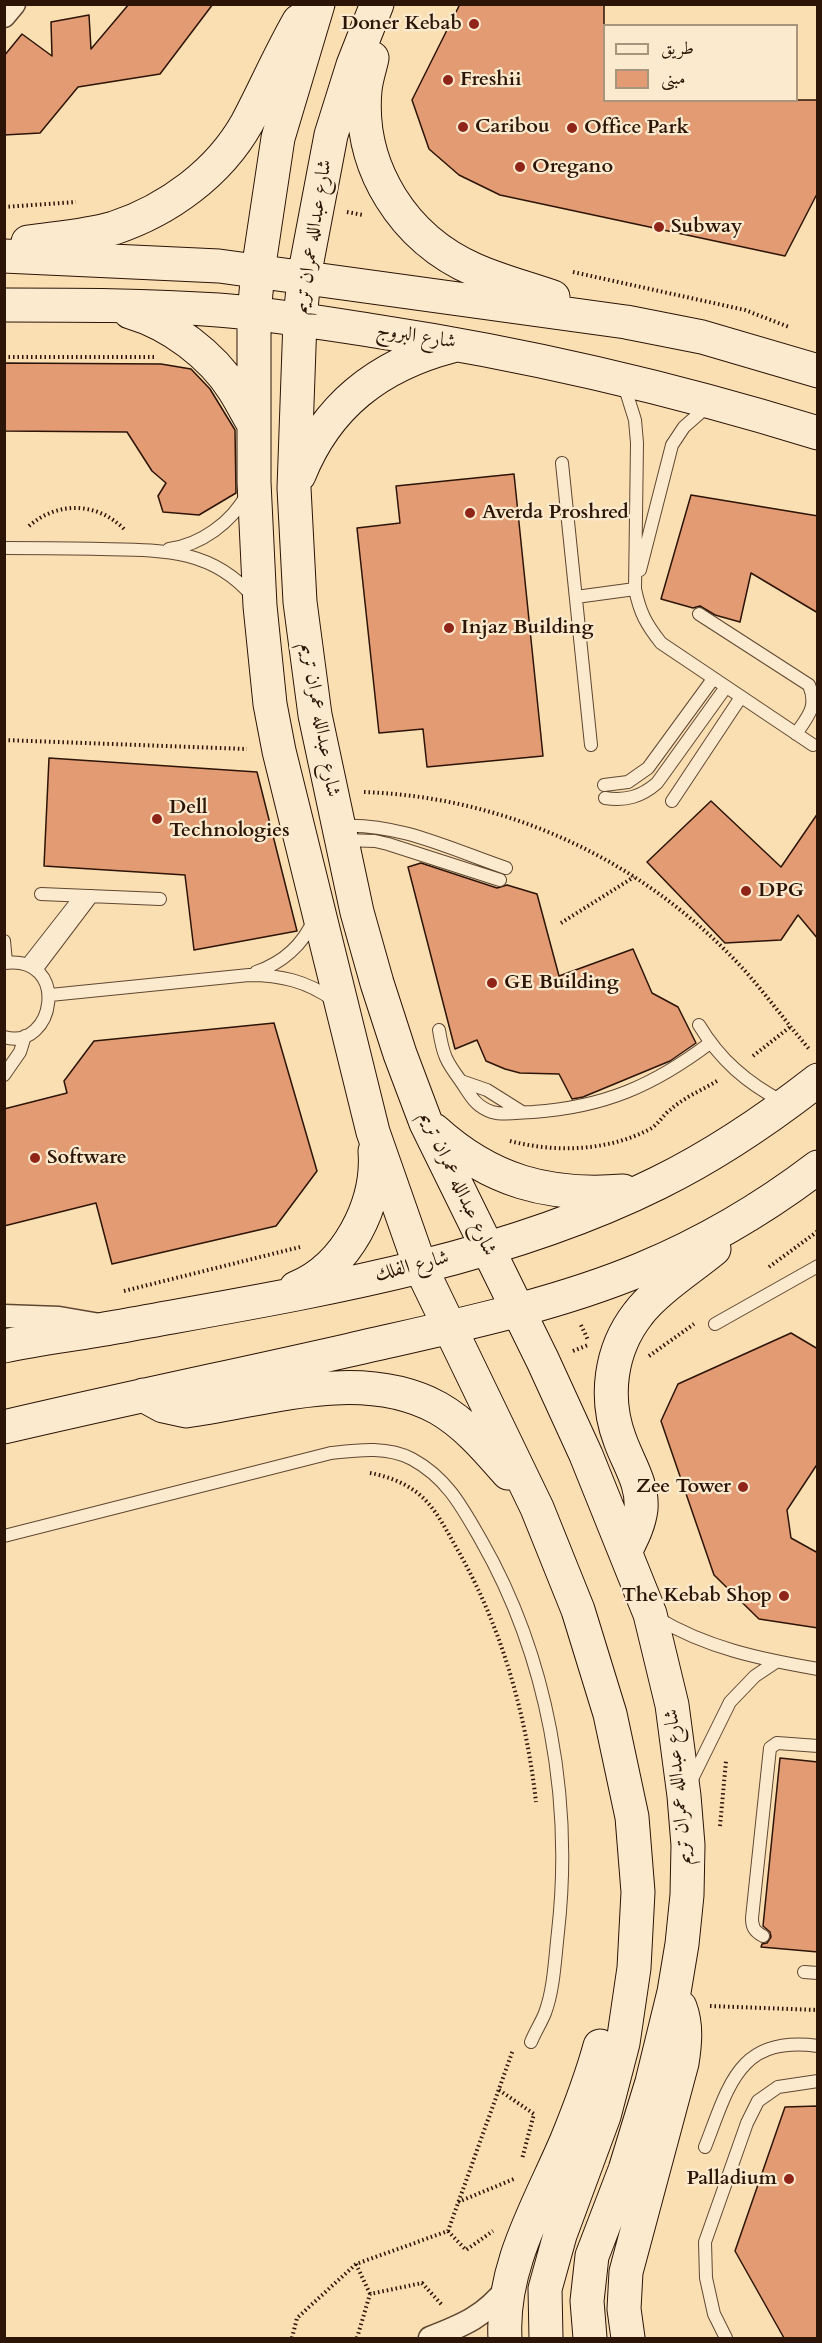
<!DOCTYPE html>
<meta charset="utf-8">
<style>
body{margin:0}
#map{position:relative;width:822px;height:2343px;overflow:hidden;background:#fadfb3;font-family:Cardo,Amiri,serif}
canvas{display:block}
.frame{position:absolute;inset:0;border:6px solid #2c1406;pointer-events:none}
.legend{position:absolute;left:603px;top:24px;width:195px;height:78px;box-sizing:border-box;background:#fceace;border:2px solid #a9947e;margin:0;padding:8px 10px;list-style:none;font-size:18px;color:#2c1406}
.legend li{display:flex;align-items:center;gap:12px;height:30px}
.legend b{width:30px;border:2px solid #a9947e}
</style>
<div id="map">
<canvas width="822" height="2343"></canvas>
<div class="frame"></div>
<ul class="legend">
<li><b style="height:8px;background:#fceace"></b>طريق</li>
<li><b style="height:16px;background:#e39b73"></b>مبنى</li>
</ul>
</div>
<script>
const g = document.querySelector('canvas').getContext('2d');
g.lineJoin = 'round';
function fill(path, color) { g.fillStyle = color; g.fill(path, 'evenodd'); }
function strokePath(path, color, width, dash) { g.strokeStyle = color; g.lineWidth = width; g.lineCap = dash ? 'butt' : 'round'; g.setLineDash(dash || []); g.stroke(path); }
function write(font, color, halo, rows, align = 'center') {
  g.font = font + ' Cardo,Amiri,serif'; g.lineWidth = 4.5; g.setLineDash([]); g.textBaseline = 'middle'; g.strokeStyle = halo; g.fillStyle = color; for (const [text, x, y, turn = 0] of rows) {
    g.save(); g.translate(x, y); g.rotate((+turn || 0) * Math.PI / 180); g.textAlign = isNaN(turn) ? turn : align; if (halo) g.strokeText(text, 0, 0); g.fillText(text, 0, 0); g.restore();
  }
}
const building = new Path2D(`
 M 129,4 L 213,4 L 160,74 L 78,87 L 40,133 L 4,135 L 4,56 L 22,34 L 52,56 L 51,22 L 89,15 L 91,49 Z
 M 460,4 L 604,4 L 604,100 L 818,100 L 818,192 L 785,256 L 500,195 L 459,175 L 429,149 L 412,100 Z
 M 4,363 L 161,364 L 191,369 L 210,389 L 235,430 L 236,493 L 199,515 L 163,512 L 158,496 L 166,483 L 152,471 L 127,432 L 4,431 Z
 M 514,474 L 543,756 L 427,767 L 423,729 L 379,733 L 357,528 L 400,523 L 396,486 Z
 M 691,495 L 818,516 L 818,613 L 751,573 L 740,622 L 715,615 L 700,606 L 693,608 L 661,599 Z
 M 49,758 L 257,772 L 297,931 L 194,950 L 185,875 L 44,866 Z
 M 711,801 L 781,867 L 818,813 L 818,939 L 798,915 L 781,940 L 725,943 L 647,862 Z
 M 421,863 L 497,888 L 507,885 L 537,894 L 559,976 L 633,949 L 652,993 L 678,1007 L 696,1043 L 670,1061 L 583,1097 L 572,1099 L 559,1074 L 520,1073 L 505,1069 L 486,1061 L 477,1040 L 455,1049 L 408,867 Z
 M 274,1023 L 317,1171 L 276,1226 L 112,1264 L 96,1203 L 4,1226 L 4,1109 L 67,1093 L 64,1081 L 94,1041 Z
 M 791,1333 L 818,1349 L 818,1463 L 787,1510 L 791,1538 L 818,1553 L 818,1628 L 759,1619 L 714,1575 L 661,1421 L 678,1384 Z
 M 780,1758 L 818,1762 L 818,1952 L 761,1947 L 762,1944 L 767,1943 L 771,1937 L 770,1932 L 763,1926 Z
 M 818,2106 L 818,2338 L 784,2338 L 735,2251 L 785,2107 Z`);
const path = new Path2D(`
 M 4,207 L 76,202
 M 347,212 L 363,215
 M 573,272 L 745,310 L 789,327
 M 4,357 L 154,357
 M 29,526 C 58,501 97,502 124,529
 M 4,740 L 247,749
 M 364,792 C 503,797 633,856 730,955 C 759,984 783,1019 810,1050
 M 561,923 L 634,877
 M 753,1056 L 790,1027
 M 510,1141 C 556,1153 608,1151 650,1129 C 658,1125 663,1115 670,1110 C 683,1098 702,1090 717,1081
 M 769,1267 L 818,1231
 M 124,1291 L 300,1247
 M 581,1325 L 588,1340
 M 573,1351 L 588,1345
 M 649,1356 L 694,1324
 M 370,1473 C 387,1476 406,1483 420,1495 C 436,1509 445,1528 456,1547 C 501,1625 526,1713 536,1802
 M 720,1826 L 726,1761
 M 710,2006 L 818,2010
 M 499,2090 L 534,2114 L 522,2159
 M 458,2202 L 514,2179
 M 448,2231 L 466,2250 L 493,2231
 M 356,2264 L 370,2294
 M 292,2338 L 297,2318 L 356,2264 L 448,2231 L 513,2050
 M 357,2338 L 370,2294 L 422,2283 L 442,2305`);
const lane = new Path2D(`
 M 624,385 L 635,420 L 637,443 L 635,589 C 640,613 646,624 661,643 L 813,745
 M 562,463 L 591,745
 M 4,548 C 37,548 69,548 101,549 C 160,550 212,548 253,597
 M 169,549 C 201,545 232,522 247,494
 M 640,570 L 672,445 L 684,427 L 701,412 L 711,409
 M 576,597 L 635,589
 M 699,614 L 809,685 C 818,707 808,716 796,734
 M 604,785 L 628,782 L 648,768 L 713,679
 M 605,798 C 626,801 641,797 657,783 L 726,687
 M 672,801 L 741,697
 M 340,826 C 397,822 453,850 506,868
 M 344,840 L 375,841 L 388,844 L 500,880
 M 41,894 L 160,899
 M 4,941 L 6,962
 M 4,963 C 71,954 55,1052 4,1037
 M 27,965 L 81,896
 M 36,970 L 92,896
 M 256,972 C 282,963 303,945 314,919
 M 50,995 L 249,975 C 280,975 307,981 333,1000
 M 699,1025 C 720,1060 747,1083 783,1102
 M 439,1030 C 443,1055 446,1061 460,1080 C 470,1094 474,1106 492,1112 C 505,1116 519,1112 533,1112 C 604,1107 653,1086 710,1043
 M 4,1075 L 20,1052 L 25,1036
 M 461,1081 L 487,1090 L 522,1112
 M 715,1324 L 818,1266
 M 4,1536 L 331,1453 C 358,1450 387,1446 412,1459 C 447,1478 462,1507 481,1540 C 548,1657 573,1799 558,1932 C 555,1958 554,1989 545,2013 C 541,2023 535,2032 531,2042
 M 657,1618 C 707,1648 760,1659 818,1669
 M 690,1783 L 730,1702 L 755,1676 L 776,1662
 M 763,1936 C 754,1931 752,1927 752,1918 L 770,1748 L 777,1743 L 818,1746
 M 804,1972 L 818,1973
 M 705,2147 C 729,2086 738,2035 818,2046
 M 726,2338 L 714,2314 L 706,2278 L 705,2242 L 747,2123 L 758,2101 L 778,2087 L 818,2081`);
const street = new Path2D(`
 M 4,16 L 14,4
 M 4,1316 L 59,1318 L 94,1324
 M 430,2338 C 464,2325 485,2316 508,2287`);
const secondary = new Path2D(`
 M 318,4 L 278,138 L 258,271 L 254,314 L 254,482 L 260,606 L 270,704 L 279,751 L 373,1132 L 420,1266 L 537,1508 L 578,1610 L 610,1714 L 632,1817 L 638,1892 L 634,1968 L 623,2043 L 604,2116 L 560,2235 L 545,2289 L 546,2338
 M 377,4 L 353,65 L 331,135 L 304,277 L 300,320 L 294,488 L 300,602 L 315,715 L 357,912 L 377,983 L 400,1054 L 426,1123 L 543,1361 L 586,1455 L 650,1614 L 672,1705 L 684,1796 L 688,1845 L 687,1895 L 682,1944 L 674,1992 L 652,2082 L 625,2170 L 592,2256 L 587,2301 L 590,2338
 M 372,58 C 370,68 366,79 365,90 C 358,168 404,239 475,270 C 500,281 527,288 553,297
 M 28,242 C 56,238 87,236 114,228 C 168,210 219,173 247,123 C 265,89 280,54 299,21
 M 4,256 L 219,266 L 626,322 L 702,337 L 818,371
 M 4,305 C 76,305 147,305 218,310 C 271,314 323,323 375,331 C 526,354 672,388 818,433
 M 130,312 C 171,324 212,355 234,390 C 241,401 247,413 253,423
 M 299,475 C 327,405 379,365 452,346
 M 434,1130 C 490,1181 548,1197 623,1191
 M 296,1288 C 347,1267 379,1204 375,1151
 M 4,1346 C 41,1338 79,1334 116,1327 C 297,1294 493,1265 658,1183 C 715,1155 768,1119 818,1080
 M 143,1395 L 163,1406 L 186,1411 C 266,1400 361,1366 438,1408 C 466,1424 487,1449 508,1473
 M 4,1427 C 119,1400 235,1376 350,1350 C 445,1328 551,1307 642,1269 C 705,1243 764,1208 818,1167
 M 625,1552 C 632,1538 639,1525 641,1509 C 643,1483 628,1463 620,1440 C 604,1398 610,1350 638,1314 C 655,1291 691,1268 714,1249
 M 505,2338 C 501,2267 539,2205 566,2142 C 579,2110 591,2079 600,2046
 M 628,2338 L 624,2309 L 626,2272 L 682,2063 C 685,2044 687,2025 680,2007`);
const markers = [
 [474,24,6,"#8f2418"],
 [448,80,6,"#8f2418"],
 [463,127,6,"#8f2418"],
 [572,128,6,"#8f2418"],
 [520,167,6,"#8f2418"],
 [659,227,6,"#8f2418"],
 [470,513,6,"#8f2418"],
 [449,628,6,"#8f2418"],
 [157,819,6,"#8f2418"],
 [746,891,6,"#8f2418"],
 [492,983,6,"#8f2418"],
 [35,1158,6,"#8f2418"],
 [743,1487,6,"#8f2418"],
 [784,1596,6,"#8f2418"],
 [789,2179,6,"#8f2418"]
];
const poiNames = [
 ["Doner Kebab",462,24,"right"],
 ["Freshii",460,80],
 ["Caribou",475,127],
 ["Office Park",584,128],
 ["Oregano",532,167],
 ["Subway",671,227],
 ["Averda Proshred",482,513],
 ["Injaz Building",461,628],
 ["Dell",169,808],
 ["Technologies",169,831],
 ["DPG",758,891],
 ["GE Building",504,983],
 ["Software",47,1158],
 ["Zee Tower",731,1487,"right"],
 ["The Kebab Shop",772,1596,"right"],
 ["Palladium",777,2179,"right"]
];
const streetNames = [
 ["شارع عبدالله عمران تريم",314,237,-81],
 ["شارع البروج",416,337,9],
 ["شارع عبدالله عمران تريم",319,720,80],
 ["شارع عبدالله عمران تريم",457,1184,65],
 ["شارع الفلك",412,1267,-14],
 ["شارع عبدالله عمران تريم",679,1787,-95]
];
fill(building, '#e39b73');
strokePath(building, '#2c1406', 1.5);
strokePath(lane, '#604731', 14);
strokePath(street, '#604731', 25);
strokePath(secondary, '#2c1406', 35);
strokePath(path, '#2c1406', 4, [1.5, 3]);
strokePath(lane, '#fceace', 12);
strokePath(street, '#fceace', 22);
strokePath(secondary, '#fceace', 33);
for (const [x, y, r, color] of markers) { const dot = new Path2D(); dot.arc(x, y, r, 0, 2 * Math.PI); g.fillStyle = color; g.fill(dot); strokePath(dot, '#fceace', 2); }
write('bold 20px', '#2c1406', '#fceace', poiNames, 'left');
write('20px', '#2c1406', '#fceace', streetNames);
</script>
